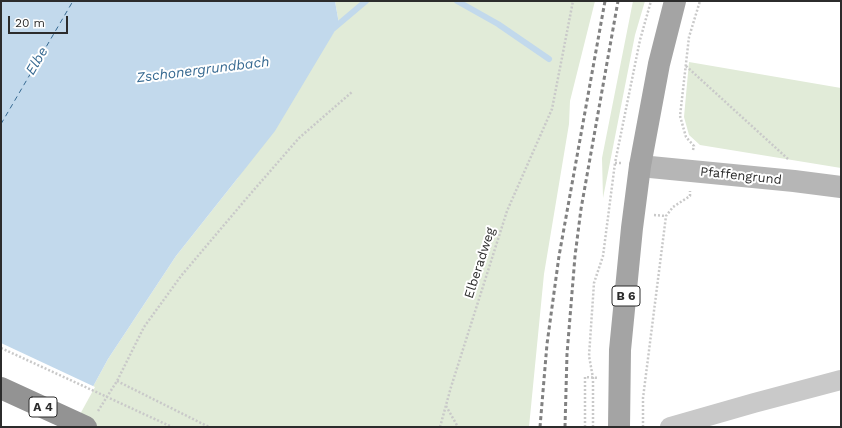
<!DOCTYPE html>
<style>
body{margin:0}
#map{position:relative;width:842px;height:428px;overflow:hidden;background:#fff;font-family:"Work Sans",sans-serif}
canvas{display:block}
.frame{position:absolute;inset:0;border:2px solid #2c2c2c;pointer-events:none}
.scale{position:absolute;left:8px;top:16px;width:60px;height:18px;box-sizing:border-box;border:2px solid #2c2c2c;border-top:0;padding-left:5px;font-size:12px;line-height:14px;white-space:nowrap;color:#2c2c2c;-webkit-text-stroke:3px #fff;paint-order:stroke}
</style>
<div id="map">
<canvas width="842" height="428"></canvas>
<div class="frame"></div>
<div class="scale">20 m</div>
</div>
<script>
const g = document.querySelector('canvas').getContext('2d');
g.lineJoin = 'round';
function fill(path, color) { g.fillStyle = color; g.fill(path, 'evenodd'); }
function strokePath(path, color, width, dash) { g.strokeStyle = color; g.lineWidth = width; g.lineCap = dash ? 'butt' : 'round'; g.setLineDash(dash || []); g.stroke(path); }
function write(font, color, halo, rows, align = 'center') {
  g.font = font + ' "Work Sans",sans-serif'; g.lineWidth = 4; g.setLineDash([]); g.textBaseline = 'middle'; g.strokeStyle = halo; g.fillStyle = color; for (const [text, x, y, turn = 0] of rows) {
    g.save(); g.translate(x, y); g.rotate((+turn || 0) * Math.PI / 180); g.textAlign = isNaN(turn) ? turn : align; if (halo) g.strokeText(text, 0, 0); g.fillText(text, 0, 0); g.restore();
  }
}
const green = new Path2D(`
 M 335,1 L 595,1 L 570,101 L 569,124 L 544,274 L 529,427 L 71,427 L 108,359 L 176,256 L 237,179 L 339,24 Z
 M 633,1 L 645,1 L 635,35 L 603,198 L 602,158 Z
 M 689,62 L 841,88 L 841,168 L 700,145 L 689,135 L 684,117 Z`);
const water = new Path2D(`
 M 1,1 L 335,1 L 339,24 L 275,131 L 176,256 L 108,359 L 71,427 L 1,427 Z`);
const pier = new Path2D(`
 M 1,343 L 95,387 L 73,427 L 1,427 Z`);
const stream = new Path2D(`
 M 457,1 L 498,24 L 549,59
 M 334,28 L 366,1`);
const ferry = new Path2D(`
 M 1,124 L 73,1`);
const path = new Path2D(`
 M 686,66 L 788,159
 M 693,150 L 694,146 L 686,137 L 680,116 L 689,37 L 700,1
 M 621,163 L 615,163 L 640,40 L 651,1
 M 654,215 L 666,216
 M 1,348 L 172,427
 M 117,381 L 209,427
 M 446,406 L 458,427
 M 98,411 L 117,381 L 144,327 L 181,276 L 246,199 L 299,138 L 352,92
 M 440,427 L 451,387 L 507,211 L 552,109 L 573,1
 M 585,427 L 585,377 L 599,378
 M 593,427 L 593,378 L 589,356 L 594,283 L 603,256 L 615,163
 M 643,427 L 643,398 L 666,216 L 673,207 L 690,196 L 690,191`);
const street = new Path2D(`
 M 670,427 L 754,403 L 841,380`);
const secondary = new Path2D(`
 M 640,166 L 794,181 L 841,187`);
const primary = new Path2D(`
 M 619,427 L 620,350 L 632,228 L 640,166 L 659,64 L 675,1`);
const highway = new Path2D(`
 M 1,388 L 86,427`);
const rail = new Path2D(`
 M 540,427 L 547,344 L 559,256 L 605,1
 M 565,427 L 567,354 L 575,256 L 581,209 L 618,1`);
const shields = [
 [626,296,28],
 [43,407,28]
];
const shieldNames = [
 ["B 6",626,296],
 ["A 4",43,407]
];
const streetNames = [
 ["Pfaffengrund",741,176,6],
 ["Elberadweg",480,263,-72]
];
const waterNames = [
 ["Elbe",37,61,-59],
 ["Zschonergrundbach",203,70,-7]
];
fill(green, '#e1ebd8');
fill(water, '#c2d9ec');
fill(pier, '#fff');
strokePath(stream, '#c2d9ec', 6);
strokePath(ferry, '#366991', 1, [5, 4]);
strokePath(path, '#c9c9c9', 2.5, [2, 2]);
strokePath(street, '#c9c9c9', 20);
strokePath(secondary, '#b6b6b6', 22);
strokePath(primary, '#a4a4a4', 22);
strokePath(highway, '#939393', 22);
strokePath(rail, '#818181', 3, [4, 3]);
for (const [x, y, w] of shields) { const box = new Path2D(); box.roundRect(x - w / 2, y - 10, w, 20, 3); g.fillStyle = '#fff'; g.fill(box); strokePath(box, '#2c2c2c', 1); }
write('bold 12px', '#2c2c2c', null, shieldNames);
write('13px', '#2c2c2c', '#fff', streetNames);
write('italic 14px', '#366991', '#fff', waterNames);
</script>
